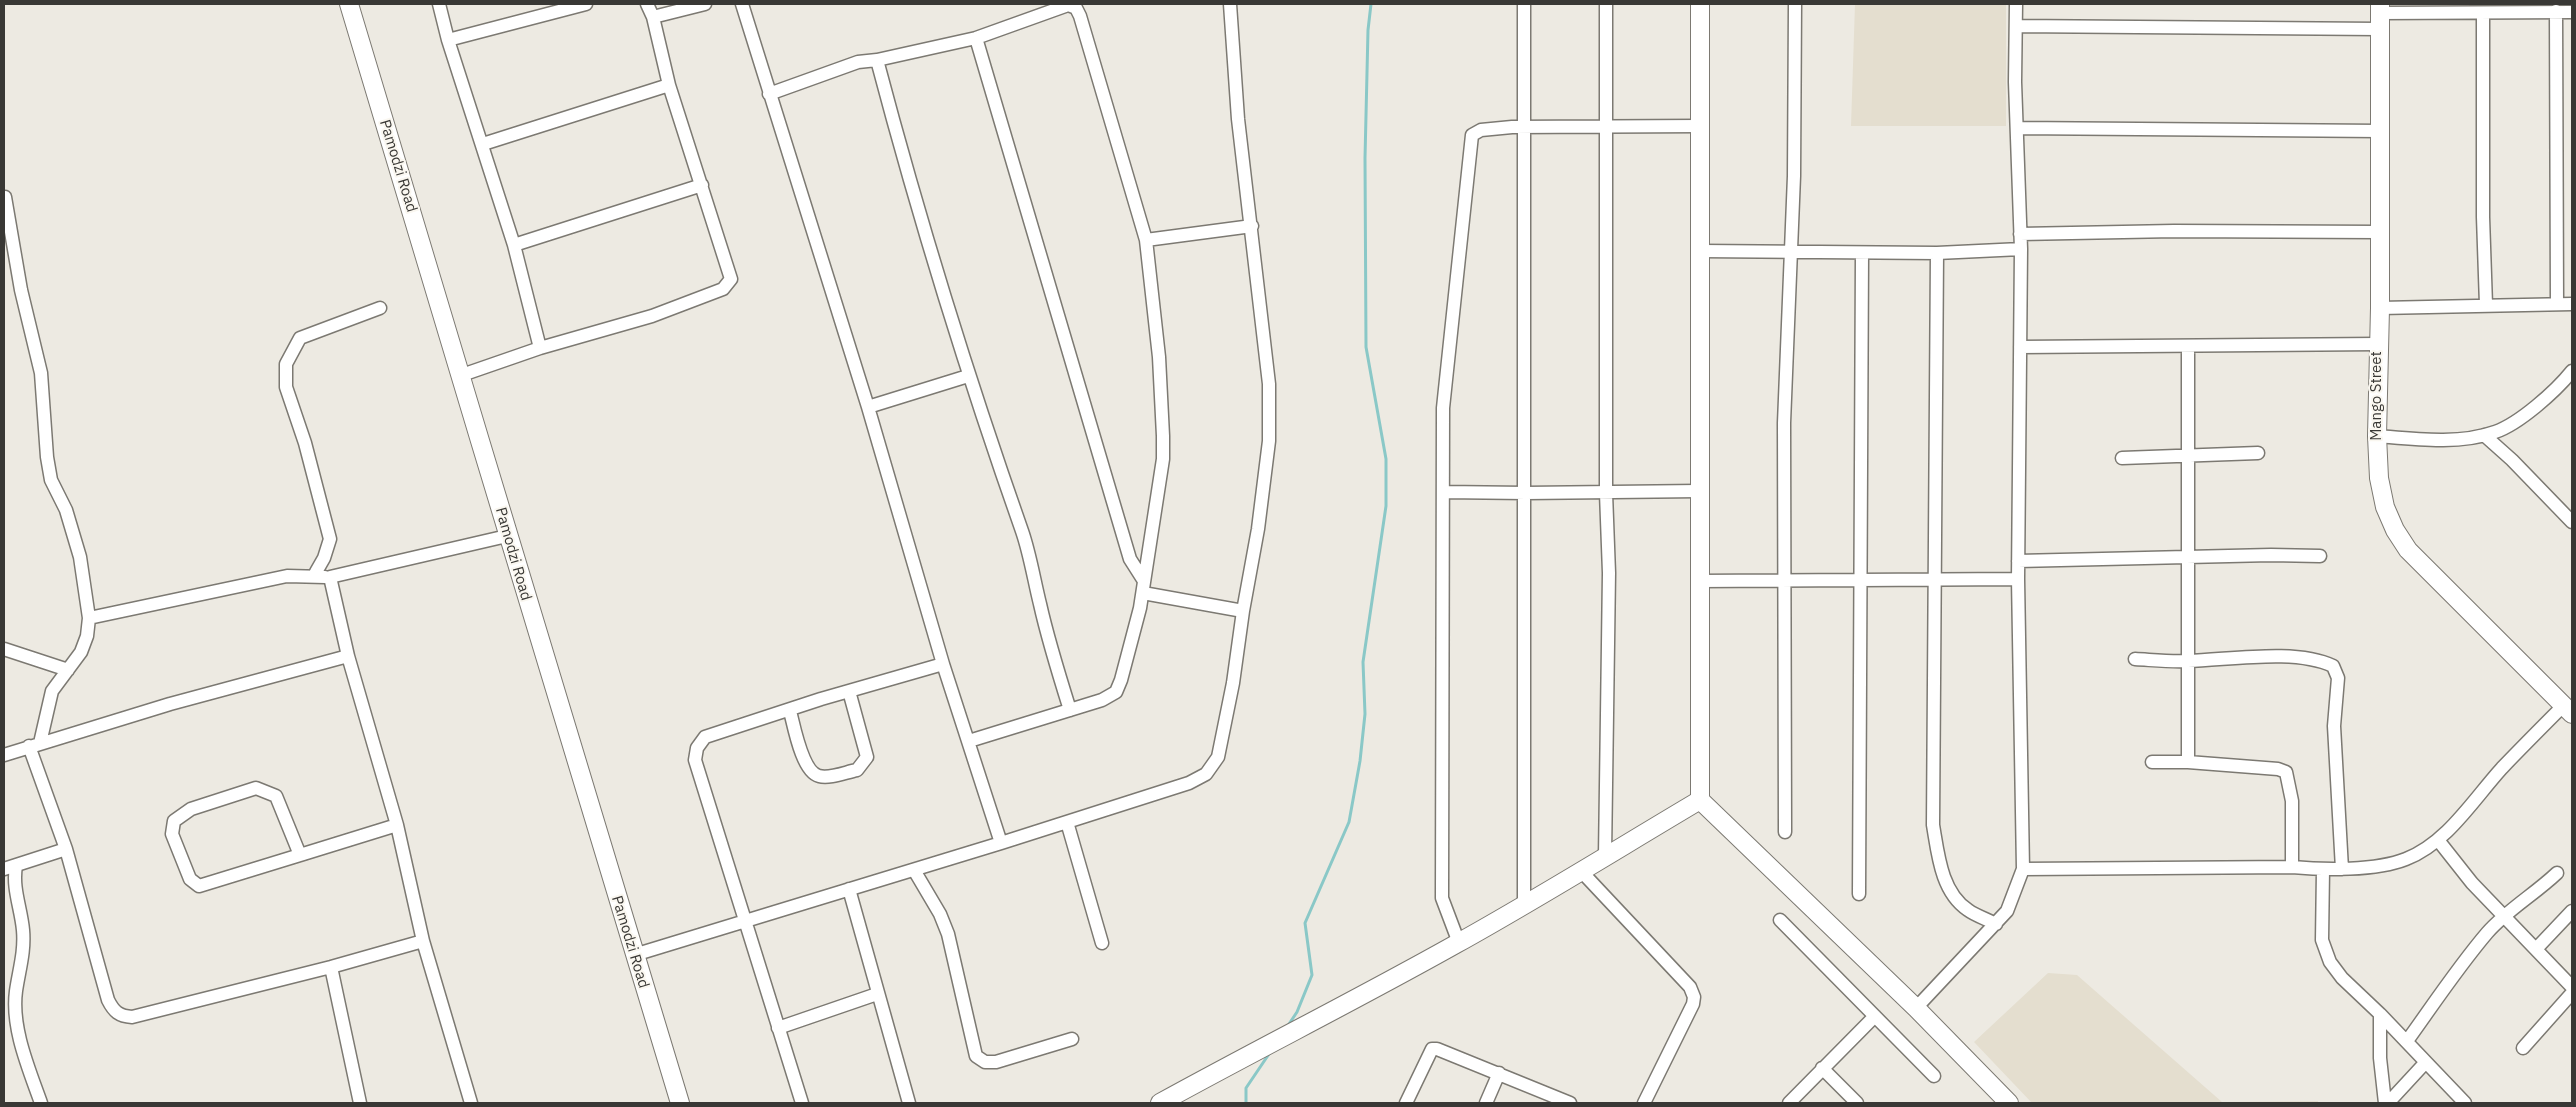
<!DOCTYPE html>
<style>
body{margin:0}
#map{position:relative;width:2576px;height:1107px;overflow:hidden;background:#edeae2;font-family:"IBM Plex Sans",sans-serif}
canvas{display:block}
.frame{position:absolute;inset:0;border:5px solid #393835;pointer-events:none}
</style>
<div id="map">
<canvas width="2576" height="1107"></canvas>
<div class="frame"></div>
</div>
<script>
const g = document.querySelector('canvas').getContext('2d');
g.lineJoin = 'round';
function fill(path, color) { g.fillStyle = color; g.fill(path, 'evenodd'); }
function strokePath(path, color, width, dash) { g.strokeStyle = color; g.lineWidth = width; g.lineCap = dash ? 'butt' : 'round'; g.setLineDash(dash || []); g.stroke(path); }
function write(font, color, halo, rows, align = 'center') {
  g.font = font + ' "IBM Plex Sans",sans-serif'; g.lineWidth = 4; g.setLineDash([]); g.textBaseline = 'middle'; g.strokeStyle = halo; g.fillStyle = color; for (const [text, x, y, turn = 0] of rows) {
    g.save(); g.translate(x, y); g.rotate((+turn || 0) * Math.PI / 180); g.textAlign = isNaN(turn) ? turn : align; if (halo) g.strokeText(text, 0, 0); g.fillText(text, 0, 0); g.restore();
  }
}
const built = new Path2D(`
 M 1855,4 L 2006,4 L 2006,126 L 1851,126 Z
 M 2048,973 L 2077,975 L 2222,1102 L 2318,1101 L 2318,1103 L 2032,1103 L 1974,1042 Z`);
const stream = new Path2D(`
 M 1287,1027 L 1297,1012 L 1312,975 L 1305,923 L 1349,822 L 1360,761 L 1365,714 L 1363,662 L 1386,506 L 1386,459 L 1366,347 L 1365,158 L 1368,30 L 1371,4
 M 1246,1103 L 1246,1088 L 1271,1051`);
const street = new Path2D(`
 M 439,4 L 448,40 L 514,245 L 540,348
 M 647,4 L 653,17
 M 742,4 L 868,407 L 943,664
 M 2556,11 L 2557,304
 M 2380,13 L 2572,12
 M 2483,13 L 2483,217 L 2486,305
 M 2016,26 L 2379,29
 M 976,38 L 1130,559 L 1144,581
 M 448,40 L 586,4
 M 769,94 L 858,62 L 877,60
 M 2017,128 L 2381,131
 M 483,144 L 669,85
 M 5,197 L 21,290 L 41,373 L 47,457 L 51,480 L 66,510 L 80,557 L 89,618 L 87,636 L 81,652 L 52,691 L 40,743
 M 2020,234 L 2174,231 L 2379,232
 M 1146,240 L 1252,226
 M 514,245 L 702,185
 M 1701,251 L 1937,253 L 2021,249
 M 1937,253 L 1933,825 C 1938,854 1941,892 1968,910 C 1976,916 1987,919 1996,924
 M 2380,308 L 2572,304
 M 2020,347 L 2378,344
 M 462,375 L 540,348 L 652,316 L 723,289 L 731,279 L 669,85 L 653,17 L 705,4
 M 868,407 L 968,376
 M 2484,435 L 2512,460 L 2572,522
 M 2377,436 C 2414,439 2459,445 2495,432 C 2519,424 2556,391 2572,371
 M 2122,458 L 2258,453
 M 1444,492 L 1526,493 L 1699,491
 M 2018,561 L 2271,555 L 2320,556
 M 316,572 L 324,558 L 330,539 L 305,443 L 286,387 L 286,364 L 300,338 L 380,308
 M 1699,581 L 2018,579
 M 1143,593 L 1243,611
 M 89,618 L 287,576 L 325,577
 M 4,649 L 68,670
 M 348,656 L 330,577 L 507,536
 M 2135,659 C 2153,660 2171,662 2188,661 C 2230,660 2295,648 2333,666 L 2338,678 L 2334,726 L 2342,869
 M 790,711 C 794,726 802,772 819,776 C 830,779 846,772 857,770 L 867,757 L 849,691
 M 969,741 L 1102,700 L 1116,692 L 1121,680 L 1140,608 L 1163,459 L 1163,436 L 1159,357 L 1146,240 L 1080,16 L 1076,8 L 1068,5 L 976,38 L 877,60 C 919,219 967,375 1022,531 C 1030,554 1034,580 1040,604 C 1048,640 1059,675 1070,710
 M 29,746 L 66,849 L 108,1000 C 114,1012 119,1016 132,1017 L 331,967 L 423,941
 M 4,755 L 170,704 L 348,656 L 397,825 L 423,941 L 471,1103
 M 2152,762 L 2188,762 L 2278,769 L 2286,772 L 2292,801 L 2292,867
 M 2188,762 L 2188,347
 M 256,788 L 276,796 L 300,855 L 199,886 L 190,879 L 172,834 L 174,821 L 191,809 Z
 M 1067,822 L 1102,943
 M 1785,832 L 1784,423 L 1794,176 L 1795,4
 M 2438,840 L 2472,883 L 2572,987
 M 300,855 L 397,825
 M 1605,856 L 1609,573 L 1606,493 L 1606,4
 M 16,866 C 12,888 21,908 23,930 C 25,952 19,970 16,991 C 11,1028 29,1069 41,1103
 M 4,869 L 66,849
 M 2023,869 L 2292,867 C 2324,870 2376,871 2406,859 C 2447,843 2473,800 2502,768 C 2522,747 2543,726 2564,705
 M 914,870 L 940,914 L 948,934 L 976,1056 L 985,1062 L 996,1062 L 1072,1039
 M 2323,870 L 2322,940 L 2330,962 L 2342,978 L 2380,1014 L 2465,1103
 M 1581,871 L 1690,987 L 1694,997 L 1693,1004 L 1644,1103
 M 849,889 L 909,1103
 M 1859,894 L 1862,253
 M 1524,905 L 1524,4
 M 1780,920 L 1934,1076
 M 1459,943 L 1442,898 L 1443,408 L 1472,135 L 1481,130 L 1512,127 L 1701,126
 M 2536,949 L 2572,911
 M 634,955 L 1001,843 L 1189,783 L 1206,774 L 1218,757 L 1233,683 L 1243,611 L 1258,529 L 1269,441 L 1269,384 L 1238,119 L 1230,4
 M 331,967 L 360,1103
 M 1916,1008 L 2007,911 L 2023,869 L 2018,579 L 2021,249 L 2015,82 L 2016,4
 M 2380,1014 L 2380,1058 L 2385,1103
 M 778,1028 L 877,994
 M 2407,1041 C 2433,1005 2458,967 2487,933 C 2507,910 2535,894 2557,873
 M 2523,1048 L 2572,993
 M 1822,1068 L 1857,1103
 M 802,1103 L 695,760 L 697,748 L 705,737 L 821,699 L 943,664 L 1001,843
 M 1406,1103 L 1432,1049 L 1437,1049 L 1570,1103
 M 1486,1103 L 1499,1073
 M 1789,1103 L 1875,1016
 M 2388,1103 L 2425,1063`);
const secondary = new Path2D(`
 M 349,4 C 460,370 567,738 680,1103
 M 1700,4 L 1700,800 L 1916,1008 L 2009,1103
 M 2380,4 L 2380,308 L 2377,436 L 2379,478 L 2385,507 L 2395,530 L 2408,550 L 2572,714
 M 1160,1103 C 1258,1049 1358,999 1456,944 C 1539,898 1619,848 1700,800`);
const streetNames = [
 ["Pamodzi Road",398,166,73],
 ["Mango Street",2377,396,-90],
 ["Pamodzi Road",513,554,74],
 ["Pamodzi Road",630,942,73]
];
fill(built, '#e4decf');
strokePath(stream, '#8ac8c7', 3);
strokePath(street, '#7c7972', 15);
strokePath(secondary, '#7c7972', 20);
strokePath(street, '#fff', 12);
strokePath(secondary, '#fff', 18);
write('15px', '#393835', '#faf7f0', streetNames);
</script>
